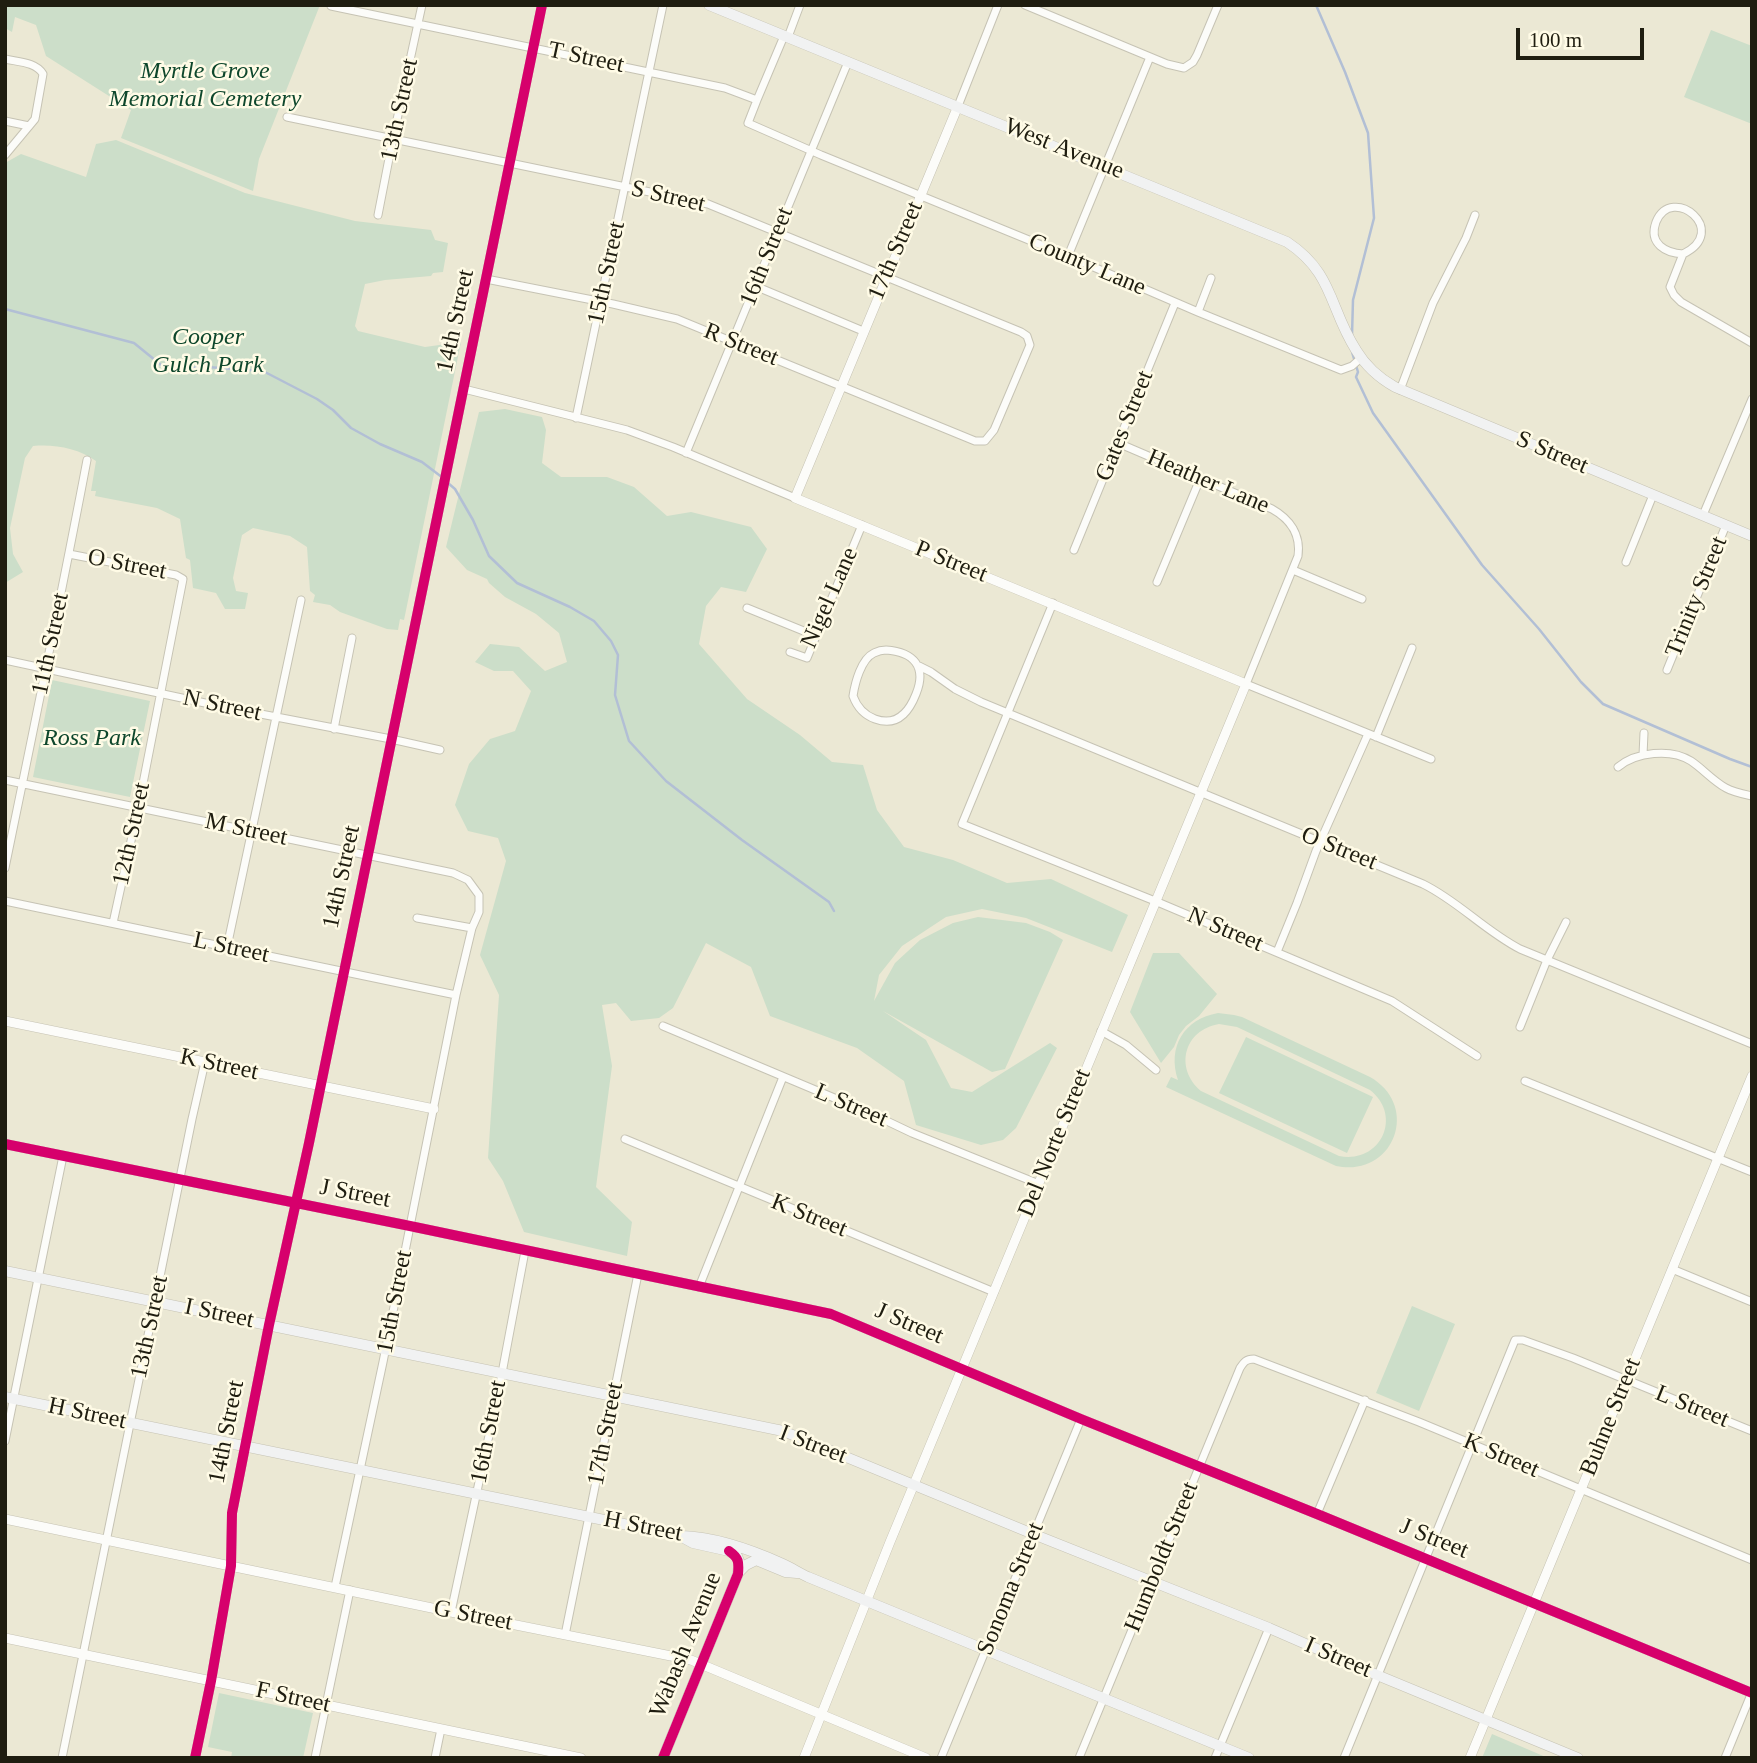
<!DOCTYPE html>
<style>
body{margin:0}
#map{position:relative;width:1757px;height:1763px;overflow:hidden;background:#ebe8d4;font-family:Georgia,serif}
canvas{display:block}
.frame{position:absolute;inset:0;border:7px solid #1f1d10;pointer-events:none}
.scale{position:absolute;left:1516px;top:28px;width:128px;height:32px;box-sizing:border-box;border:4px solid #1f1d10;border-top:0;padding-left:9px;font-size:21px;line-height:24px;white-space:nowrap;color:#1f1d10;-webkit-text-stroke:5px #fffbe6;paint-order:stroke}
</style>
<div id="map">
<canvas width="1757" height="1763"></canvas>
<div class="frame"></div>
<div class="scale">100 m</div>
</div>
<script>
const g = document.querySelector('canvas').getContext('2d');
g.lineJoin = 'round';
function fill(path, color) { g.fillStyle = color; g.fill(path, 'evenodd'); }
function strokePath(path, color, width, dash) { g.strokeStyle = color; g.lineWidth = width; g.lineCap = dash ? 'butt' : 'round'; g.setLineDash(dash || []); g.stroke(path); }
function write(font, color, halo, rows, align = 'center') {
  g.font = font + ' Georgia,serif'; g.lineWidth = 5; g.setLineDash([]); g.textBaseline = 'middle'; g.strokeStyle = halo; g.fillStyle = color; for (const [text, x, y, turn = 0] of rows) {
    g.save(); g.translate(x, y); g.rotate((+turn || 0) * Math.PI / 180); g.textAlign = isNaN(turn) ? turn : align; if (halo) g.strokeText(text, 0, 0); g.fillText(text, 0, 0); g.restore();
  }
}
const green = new Path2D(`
 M 5,5 L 320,5 L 259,159 L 253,191 L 121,138 L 131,110 L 46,56 L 36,25 L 15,17 L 12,32 L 5,28 Z
 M 1711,30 L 1752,46 L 1752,124 L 1684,97 Z
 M 116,140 L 245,193 L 355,221 L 431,230 L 435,240 L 448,243 L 443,272 L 433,273 L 431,276 L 385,280 L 365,284 L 355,326 L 358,331 L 425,347 L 461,342 L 404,620 L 400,619 L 398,630 L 387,629 L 340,612 L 330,605 L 313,602 L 315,595 L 310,591 L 307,547 L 290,536 L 253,528 L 242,535 L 233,578 L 236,591 L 248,593 L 245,609 L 225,609 L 216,593 L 193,588 L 190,560 L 186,558 L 180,519 L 157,508 L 95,496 L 96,491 L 91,491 L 96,461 C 78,448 54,444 33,446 L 25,458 L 10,528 L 13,554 L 23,572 L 5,583 L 5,163 L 21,154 L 86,177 L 96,144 Z
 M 505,409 L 542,417 L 546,430 L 542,463 L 561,477 L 607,477 L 634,487 L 667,516 L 691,512 L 751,527 L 767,549 L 746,592 L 721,587 L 706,606 L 699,644 L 747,699 L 800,735 L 832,762 L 863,765 L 877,810 L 904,847 L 953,860 L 1007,883 L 1051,879 L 1128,915 L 1112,952 L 1026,918 L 982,909 L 946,917 L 902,946 L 879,975 L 874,1001 L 895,963 L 920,940 L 953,923 L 978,917 L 1026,923 L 1050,932 L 1063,940 L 1005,1069 L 992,1072 L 883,1011 L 926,1040 L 951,1088 L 972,1092 L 1050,1043 L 1057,1048 L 1016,1128 L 1003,1140 L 981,1145 L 916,1125 L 904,1081 L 857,1048 L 770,1016 L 751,967 L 706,943 L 673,1008 L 659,1018 L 631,1021 L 616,1003 L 602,1005 L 612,1066 L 596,1187 L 632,1222 L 627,1256 L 524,1232 L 503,1181 L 488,1158 L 499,995 L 480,955 L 506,861 L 498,838 L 468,831 L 455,805 L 469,764 L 490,739 L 515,731 L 531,691 L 513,671 L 494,671 L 475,662 L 490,644 L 519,647 L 545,671 L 567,662 L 559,633 L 536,614 L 505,597 L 489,583 L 487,579 L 467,570 L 446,547 L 479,412 Z
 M 52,680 L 150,701 L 130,797 L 33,777 Z
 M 1153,953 L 1179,953 L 1217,994 L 1199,1016 L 1186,1026 L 1179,1035 L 1174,1047 L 1161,1063 L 1130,1012 Z
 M 1218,1013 L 1234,1015 L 1242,1017 L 1370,1077 C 1421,1106 1394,1178 1336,1166 L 1166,1087 L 1171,1077 L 1178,1080 C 1167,1047 1184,1019 1218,1013 ZM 1219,1024 L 1237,1027 L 1370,1090 C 1403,1116 1381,1164 1339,1156 L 1201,1091 C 1174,1068 1184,1030 1219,1024 Z
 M 1246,1037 L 1373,1097 L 1347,1153 L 1219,1093 Z
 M 1412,1306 L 1455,1324 L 1419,1411 L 1376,1393 Z
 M 219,1693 L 313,1713 L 303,1758 L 231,1758 L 232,1752 L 208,1747 Z
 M 1492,1734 L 1548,1758 L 1482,1758 Z`);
const stream = new Path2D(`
 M 1316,5 L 1345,72 L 1368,133 L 1374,218 L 1353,300 L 1352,335
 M 5,309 L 134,343 L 166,369 L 207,367 L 263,371 L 317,399 L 333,410 L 351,428 L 380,444 L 422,462 L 443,478
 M 1352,352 L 1358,372 L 1356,377 L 1373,413 L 1482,565 L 1539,629 L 1581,682 L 1603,704 L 1730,759 L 1752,767
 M 448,483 L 455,489 L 473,520 L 489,556 L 517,583 L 570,607 L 594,621 L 611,641 L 618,655 L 615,695 L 629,741 L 666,781 L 742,840 L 829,902 L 834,911`);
const minor = new Path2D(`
 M 1025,5 L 1167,64 L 1184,68 L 1193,62 L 1197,55 L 1218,5
 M 331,6 L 725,88 L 757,100 L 748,123 L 821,155 L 1068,256 L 1198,312 L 1341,370 L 1352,366 L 1361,358
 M 788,37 L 800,5
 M 5,59 C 18,62 36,62 43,74 L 35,119 L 5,155
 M 757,100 L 784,36
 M 958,106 L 998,5
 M 287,117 L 708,204 L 1021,332 L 1027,336 L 1030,345 L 994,430 L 985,441 L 975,441 L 677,319 L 613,304 L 486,279
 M 5,121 L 29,126
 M 378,215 L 393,138 L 422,5
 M 1683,254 C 1666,253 1648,244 1656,222 C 1672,183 1731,231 1683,254 L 1670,287 L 1674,295 L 1681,302 L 1752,343
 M 1068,256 L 1150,57
 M 755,286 L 863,331
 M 1198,312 L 1211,278
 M 464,389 L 627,430 L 673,447 L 795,498
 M 1400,390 L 1433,303 L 1466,238 L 1475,215
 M 576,418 L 663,5
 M 1118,443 L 1272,509 C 1290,519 1301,535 1298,556 L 1246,684 L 1431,759
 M 686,453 L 848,62
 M 1703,515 L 1752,399
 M 1074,550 L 1175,303
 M 69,554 L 176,575 L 183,579 L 138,809 L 113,923
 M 1626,562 L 1653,495
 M 1293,570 L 1362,599
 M 1157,582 L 1200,479
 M 1053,603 L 962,824 L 1155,901 L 1392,1001 L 1477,1056
 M 747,608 L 816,636
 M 886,650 C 914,652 927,667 916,694 C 909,712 897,727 875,719 C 864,715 857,707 853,696 C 855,683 861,659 874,653 C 878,651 883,650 886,650 Z
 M 790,652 L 807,658 L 862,525
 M 5,660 L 219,706 L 391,739 L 440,750
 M 919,666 L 931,672 L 955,689 L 981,702 L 1423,884 C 1458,901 1485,931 1520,949 L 1752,1044
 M 1667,670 L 1726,525
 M 334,729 L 352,638
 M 1376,737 L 1412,648
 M 1643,755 L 1644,733
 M 1618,767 C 1636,752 1671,748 1691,761 C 1703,769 1713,781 1726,788 C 1733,792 1743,794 1752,796
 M 5,780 L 453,873 L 468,880 L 479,895 L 479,912 L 472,928 L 456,995 L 383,1362 L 335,1587
 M 5,868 C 33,732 61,597 87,460
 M 5,901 L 456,995
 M 417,918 L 472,928
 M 227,947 L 301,600
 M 1277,952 L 1297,903 L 1316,851 L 1368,734
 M 663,1026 L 870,1113 L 912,1133 L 1039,1184
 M 1520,1027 L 1547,960 L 1566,922
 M 1101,1031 L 1126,1045 L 1156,1070
 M 1525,1081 L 1752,1172
 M 625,1139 L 994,1292
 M 1672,1269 L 1752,1302
 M 699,1287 L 783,1077
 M 5,1441 L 63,1156
 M 1317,1514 L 1365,1400
 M 451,1612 L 499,1389 L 525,1251
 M 565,1635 L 638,1274
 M 62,1758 L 192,1119 L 205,1062
 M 315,1758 L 350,1590
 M 435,1758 L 441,1729
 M 941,1758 L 1081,1419
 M 1079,1758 L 1240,1368 C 1244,1362 1246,1359 1254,1359 L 1419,1422 L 1752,1560
 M 1215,1758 L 1269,1628
 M 1344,1758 L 1515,1340 L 1523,1340 L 1573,1358 L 1752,1431
 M 1725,1758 L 1752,1692`);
const tertiary = new Path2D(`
 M 5,1021 L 434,1109
 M 5,1144 L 410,1226 L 831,1314 L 1081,1419 L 1317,1514 L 1752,1693
 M 5,1519 L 451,1612 L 691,1660 L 926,1758
 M 5,1638 L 581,1758
 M 195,1758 L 211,1681 L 231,1566 L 232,1513 L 269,1325 L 309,1143 L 542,5
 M 804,1758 L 890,1542 L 1246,684 L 795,498 L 958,106
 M 1470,1758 L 1752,1076`);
const secondary = new Path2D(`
 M 709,5 L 1287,242 C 1334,273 1329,308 1356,350 C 1365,365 1379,378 1395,387 L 1752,536
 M 5,1271 L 783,1431 L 1033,1534 L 1269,1628 L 1377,1675 L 1578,1758
 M 5,1397 C 231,1444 457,1489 682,1536 C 717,1537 752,1550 783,1564 C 792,1568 799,1573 808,1577 L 1249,1758
 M 738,1573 L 746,1565 L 756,1560 L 785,1572 L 797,1573
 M 663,1758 L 738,1574 L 739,1561 L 737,1556 L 729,1551 L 693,1543 L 682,1537`);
const cycleway = new Path2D(`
 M 5,1144 L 410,1226 L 831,1314 L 1081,1419 L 1317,1514 L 1752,1693
 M 195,1758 L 211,1681 L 231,1566 L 232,1513 L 269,1325 L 309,1143 L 542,5
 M 663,1758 L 738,1574 C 739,1562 739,1558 729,1551`);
const streetNames = [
 ["T Street",586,58,12],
 ["13th Street",400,110,-78],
 ["West Avenue",1064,149,22],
 ["S Street",668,197,13],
 ["17th Street",896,251,-67],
 ["16th Street",767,257,-68],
 ["County Lane",1087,265,23],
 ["15th Street",607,273,-78],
 ["14th Street",456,321,-78],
 ["R Street",741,345,22],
 ["Gates Street",1125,426,-68],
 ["S Street",1552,453,23],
 ["Heather Lane",1208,482,23],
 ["P Street",951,562,22],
 ["O Street",127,565,11],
 ["Trinity Street",1697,597,-68],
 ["Nigel Lane",830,598,-66],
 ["11th Street",51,644,-78],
 ["N Street",222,706,12],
 ["M Street",246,830,12],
 ["12th Street",132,834,-78],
 ["O Street",1339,849,22],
 ["14th Street",342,877,-78],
 ["N Street",1225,930,23],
 ["L Street",231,948,12],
 ["K Street",219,1065,12],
 ["L Street",851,1106,23],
 ["Del Norte Street",1055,1143,-68],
 ["J Street",355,1194,11],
 ["K Street",809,1216,22],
 ["15th Street",395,1302,-79],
 ["I Street",219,1314,12],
 ["J Street",909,1324,23],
 ["13th Street",150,1327,-78],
 ["L Street",1692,1407,22],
 ["H Street",87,1414,12],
 ["Buhne Street",1611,1417,-68],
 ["14th Street",227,1432,-79],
 ["16th Street",489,1432,-79],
 ["17th Street",606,1434,-79],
 ["I Street",813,1445,21],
 ["K Street",1501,1456,23],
 ["H Street",643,1527,11],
 ["J Street",1434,1539,22],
 ["Humboldt Street",1162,1557,-68],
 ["Sonoma Street",1011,1589,-68],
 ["G Street",473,1616,11],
 ["Wabash Avenue",686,1645,-68],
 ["I Street",1338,1658,23],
 ["F Street",293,1698,12]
];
const parkNames = [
 ["Myrtle Grove",205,72],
 ["Memorial Cemetery",205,100],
 ["Cooper",208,338],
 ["Gulch Park",208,366],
 ["Ross Park",92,739]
];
fill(green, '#ccdec9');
strokePath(stream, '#b2bfd5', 2.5);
strokePath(minor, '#c6c3b4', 9);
strokePath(tertiary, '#c6c3b4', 10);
strokePath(secondary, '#c6c3b4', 11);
strokePath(minor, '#fcfcf9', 7);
strokePath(tertiary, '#fcfcf9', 9);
strokePath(secondary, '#f1f2f2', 10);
strokePath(cycleway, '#d6006c', 10);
write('24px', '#1f1d10', '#fffbe6', streetNames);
write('italic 24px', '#0e472c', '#fffbe6', parkNames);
</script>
